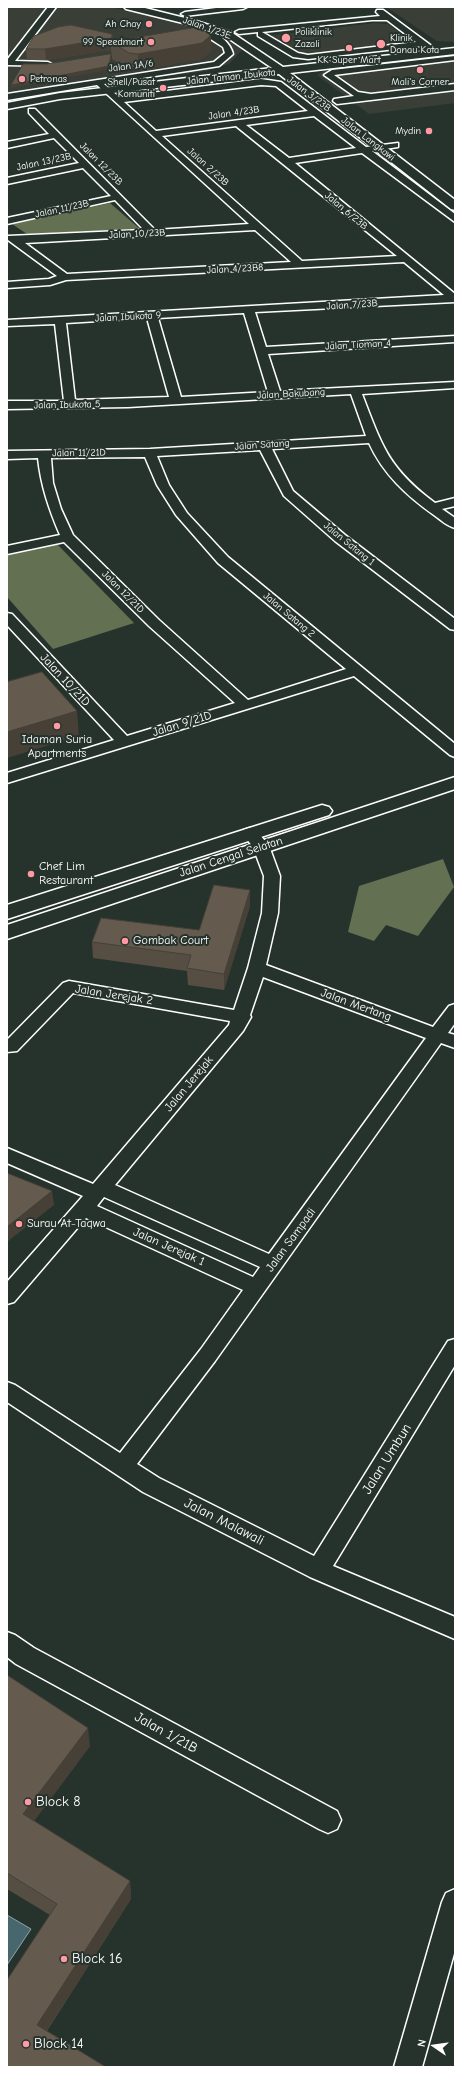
<!DOCTYPE html>
<style>
body{margin:0}
#map{position:relative;width:462px;height:2074px;overflow:hidden;background:#26332d;font-family:"Comic Neue",sans-serif}
canvas{display:block}
.frame{position:absolute;inset:0;border:8px solid #fff;pointer-events:none}
.north{position:absolute;left:414px;top:2026px;width:40px;height:40px;-webkit-text-stroke:3px #26332d;paint-order:stroke;rotate:283deg;font-size:11px;font-weight:700;line-height:16px;text-align:center;color:#fff}
.north::after{content:'';display:block;margin:auto;width:14px;height:18px;background:#fff;clip-path:polygon(50% 0,100% 100%,50% 72%,0 100%)}
</style>
<div id="map">
<canvas width="462" height="2074"></canvas>
<div class="frame"></div>
<div class="north">N</div>
</div>
<script>
const g = document.querySelector('canvas').getContext('2d');
g.lineJoin = 'round';
function fill(path, color) { g.fillStyle = color; g.fill(path, 'evenodd'); }
function strokePath(path, color, width, dash) { g.strokeStyle = color; g.lineWidth = width; g.lineCap = dash ? 'butt' : 'round'; g.setLineDash(dash || []); g.stroke(path); }
function write(font, color, halo, rows, align = 'center') {
  g.font = font + ' "Comic Neue",sans-serif'; g.lineWidth = 4; g.setLineDash([]); g.textBaseline = 'middle'; g.strokeStyle = halo; g.fillStyle = color; for (const [text, x, y, turn = 0] of rows) {
    g.save(); g.translate(x, y); g.rotate((+turn || 0) * Math.PI / 180); g.textAlign = isNaN(turn) ? turn : align; if (halo) g.strokeText(text, 0, 0); g.fillText(text, 0, 0); g.restore();
  }
}
const built = new Path2D(`
 M 7,7 L 110,7 L 181,22 L 212,32 L 223,37 L 242,50 L 229,64 L 207,71 L 37,92 L 7,98 Z
 M 386,7 L 455,7 L 455,42 L 437,41 Z
 M 375,23 L 388,24 L 417,46 L 310,60 L 295,58 L 258,37 Z
 M 455,56 L 455,103 L 369,114 L 317,75 L 323,71 Z`);
const green = new Path2D(`
 M 110,203 L 140,229 L 27,234 L 12,224 Z
 M 56,543 L 134,623 L 53,649 L 7,597 L 7,554 Z
 M 443,859 L 454,887 L 418,936 L 386,925 L 374,941 L 348,932 L 359,886 Z`);
const water = new Path2D(`
 M 7,1915 L 31,1929 L 7,1965 Z`);
const street = new Path2D(`
 M 48,7 L 56,7 L 15,61 L 48,62 L 52,64 L 51,66 L 7,65 L 7,60 Z
 M 224,7 L 247,7 L 243,9 L 185,16 L 181,14 L 185,12 Z
 M 377,10 L 383,10 L 433,47 L 429,49 L 422,46 L 308,59 L 293,57 L 258,36 L 258,32 L 239,34 L 235,32 L 239,30 L 380,16 L 376,12 ZM 372,20 L 387,20 L 416,42 L 308,55 L 298,53 L 262,32 Z
 M 209,34 C 220,32 231,45 233,54 L 219,66 L 104,84 L 119,97 L 261,79 L 281,82 L 366,147 L 398,143 L 398,147 L 372,151 L 455,214 L 455,222 L 362,153 L 295,163 L 455,294 L 455,302 L 255,312 L 266,347 L 455,336 L 455,342 L 268,354 L 280,391 L 455,382 L 455,388 L 362,394 C 382,446 388,468 435,503 L 455,498 L 455,506 L 442,509 L 455,518 L 455,528 C 447,526 441,520 434,515 C 407,496 383,474 369,443 L 272,449 L 293,491 L 345,535 L 455,619 L 455,630 L 450,629 L 335,541 L 284,496 L 260,450 L 157,456 L 169,485 L 187,513 L 228,557 L 455,744 L 455,757 L 450,755 L 354,676 L 7,783 L 7,773 L 114,740 L 7,625 L 7,613 L 12,614 L 127,736 L 235,703 L 149,626 L 64,542 L 7,554 L 7,546 L 60,535 C 49,509 41,486 38,458 L 7,459 L 7,451 L 150,449 L 366,436 L 351,394 L 128,407 L 7,409 L 7,401 L 64,401 L 55,324 L 7,326 L 7,320 L 444,295 L 404,262 L 66,280 L 50,285 L 7,288 L 7,282 L 49,279 L 57,276 L 8,240 L 8,236 L 144,230 L 115,200 L 7,224 L 7,218 L 111,196 L 83,168 L 7,184 L 7,178 L 79,163 L 54,138 L 7,148 L 7,142 L 49,134 L 29,113 L 29,109 L 35,109 L 155,230 L 249,224 L 97,85 L 7,100 L 7,94 L 214,62 L 225,53 L 223,47 L 209,38 ZM 261,85 L 276,86 L 308,111 L 156,131 L 124,102 ZM 314,116 L 356,148 L 289,158 L 246,125 ZM 236,126 L 397,256 L 302,261 L 162,136 ZM 255,230 L 291,262 L 67,274 L 25,243 ZM 244,313 L 268,392 L 181,397 L 158,318 ZM 147,318 L 169,397 L 75,400 L 66,323 ZM 145,457 L 157,485 L 176,515 L 218,563 L 346,669 L 248,700 L 159,620 L 73,535 L 61,509 L 53,483 L 51,458 Z
 M 455,56 L 455,60 L 334,75 L 358,92 L 371,94 L 455,84 L 455,90 L 337,104 L 333,101 L 334,99 L 354,96 L 324,75 L 332,70 Z
 M 250,828 L 256,830 L 269,846 L 280,876 L 278,913 L 266,965 L 433,1027 L 449,1006 L 455,1004 L 455,1023 L 448,1033 L 455,1035 L 455,1048 L 441,1043 L 215,1361 L 137,1464 L 159,1478 L 314,1556 L 448,1341 L 455,1339 L 455,1365 L 333,1566 L 455,1617 L 455,1639 L 310,1577 L 143,1492 L 7,1402 L 7,1382 L 15,1385 L 120,1453 L 201,1349 L 243,1290 L 86,1218 L 14,1302 L 7,1304 L 7,1282 L 83,1196 L 7,1163 L 7,1148 L 93,1184 L 229,1025 L 230,1021 L 73,993 L 17,1051 L 7,1052 L 7,1040 L 63,983 L 69,981 L 234,1010 L 248,968 L 262,913 L 264,876 L 253,847 L 242,833 L 244,830 ZM 263,977 L 426,1038 L 269,1254 L 115,1185 L 243,1031 L 251,1017 L 250,1015 ZM 104,1197 L 260,1267 L 253,1277 L 97,1206 Z
 M 7,1632 L 15,1635 L 34,1648 L 337,1811 L 341,1820 L 337,1829 L 328,1833 L 319,1829 L 16,1664 L 7,1657 Z
 M 455,1889 L 455,1950 L 422,2067 L 394,2067 L 442,1902 L 446,1893 Z`);
const secondary = new Path2D(`
 M 124,7 L 141,7 L 193,20 L 231,32 L 283,67 L 455,48 L 455,54 L 290,73 L 455,200 L 455,210 L 451,209 L 279,74 L 60,99 L 7,109 L 7,103 L 60,93 L 272,68 L 225,36 L 187,24 L 126,9 Z
 M 455,777 L 455,789 L 7,939 L 7,925 Z
 M 322,805 L 329,807 L 332,811 L 329,815 L 7,919 L 7,905 Z`);
const wall = new Path2D(`
 M 112,34 L 113,42 L 211,35 L 211,51 L 202,59 L 138,70 L 129,69 L 112,59 L 111,50 L 46,60 L 27,60 L 26,49 Z
 M 250,890 L 250,906 L 224,990 L 188,985 L 187,971 L 93,958 L 92,942 L 199,930 Z
 M 7,1675 L 90,1746 L 34,1821 L 130,1881 L 131,1899 L 47,2031 L 7,2067 L 50,1915 L 7,1889 Z`);
const shadedWall = new Path2D(`
 M 112,34 L 113,44 L 111,42 L 111,50 L 46,60 L 45,49 Z
 M 211,35 L 211,51 L 202,59 L 138,70 L 138,54 Z
 M 111,54 L 111,57 L 109,70 L 11,88 L 11,85 Z
 M 77,711 L 79,736 L 7,758 L 7,732 Z
 M 250,890 L 250,906 L 224,990 L 224,974 Z
 M 52,1191 L 54,1205 L 7,1242 L 7,1227 Z
 M 88,1728 L 90,1746 L 26,1832 L 23,1814 Z
 M 130,1881 L 131,1899 L 40,2041 L 37,2025 Z`);
const building = new Path2D(`
 M 71,25 L 112,34 L 112,38 L 45,49 L 26,49 L 34,36 L 58,27 Z
 M 198,27 L 211,35 L 202,43 L 138,54 L 129,53 L 111,42 Z
 M 111,54 L 109,66 L 11,85 L 23,64 L 46,64 Z
 M 42,672 L 77,711 L 7,732 L 7,682 Z
 M 214,885 L 250,890 L 224,974 L 187,968 L 191,955 L 92,942 L 101,918 L 199,930 Z
 M 7,1173 L 52,1191 L 7,1227 Z
 M 7,1675 L 88,1728 L 23,1814 L 130,1881 L 37,2025 L 106,2067 L 7,2067 L 7,1980 L 57,1904 L 7,1873 Z`);
const markers = [
 [149,24,4,"#ff9aa2"],
 [286,38,5,"#ff9aa2"],
 [151,42,4,"#ff9aa2"],
 [381,44,5,"#ff9aa2"],
 [349,48,4,"#ff9aa2"],
 [420,70,4,"#ff9aa2"],
 [22,79,4,"#ff9aa2"],
 [163,88,4,"#ff9aa2"],
 [429,131,4,"#ff9aa2"],
 [57,726,4,"#ff9aa2"],
 [31,874,4,"#ff9aa2"],
 [125,941,4,"#ff9aa2"],
 [19,1224,4,"#ff9aa2"],
 [28,1802,4,"#ff9aa2"],
 [64,1959,4,"#ff9aa2"],
 [26,2044,4,"#ff9aa2"]
];
const farPoinames = [
 ["Ah Chay",141,24],
 ["Poliklinik",295,32,"left"],
 ["Zazali",295,44,"left"],
 ["Klinik",390,38,"left"],
 ["Danau Kota",390,50,"left"],
 ["99 Speedmart",143,42],
 ["KK Super Mart",349,60,"center"],
 ["Petronas",30,79,"left"],
 ["Shell/Pusat",155,82],
 ["Komuniti",155,94],
 ["Mali's Corner",420,82,"center"],
 ["Mydin",421,131]
];
const farStreetnames = [
 ["Jalan 1/23E",207,28,19],
 ["Jalan 1A/6",131,66,-7],
 ["Jalan Taman Ibukota",231,77,-6],
 ["Jalan 3/23B",309,94,37],
 ["Jalan 4/23B",234,113,-8],
 ["Jalan Langkawi",368,139,38],
 ["Jalan 13/23B",44,162,-12],
 ["Jalan 12/23B",101,164,45],
 ["Jalan 2/23B",208,167,42],
 ["Jalan 11/23B",62,209,-12],
 ["Jalan 6/23B",346,211,40],
 ["Jalan 10/23B",137,234,-3],
 ["Jalan 4/23B8",235,269,-3],
 ["Jalan 7/23B",352,305,-4],
 ["Jalan Ibukota 9",128,317,-3],
 ["Jalan Tioman 4",358,345,-3],
 ["Jalan Bakubang",291,394,-3],
 ["Jalan Ibukota 5",67,405,-1],
 ["Jalan Satang",262,445,-4],
 ["Jalan 11/21D",79,453,-1],
 ["Jalan Satang 1",349,544,39],
 ["Jalan 12/21D",123,592,45],
 ["Jalan Satang 2",289,615,40]
];
const streetNames = [
 ["Jalan 10/21D",65,680,47],
 ["Jalan 9/21D",182,724,-17],
 ["Jalan Cengal Selatan",231,857,-18],
 ["Jalan Jerejak 2",114,995,9],
 ["Jalan Mertang",356,1005,20],
 ["Jalan Jerejak",189,1084,-50],
 ["Jalan Sampadi",291,1240,-54],
 ["Jalan Jerejak 1",169,1247,24]
];
const poiNames = [
 ["Idaman Suria",57,740,"center"],
 ["Apartments",57,754,"center"],
 ["Chef Lim",39,867],
 ["Restaurant",39,881],
 ["Gombak Court",133,941],
 ["Surau At-Taqwa",27,1224]
];
const nearStreetnames = [
 ["Jalan Umbun",387,1459,-58],
 ["Jalan Malawali",224,1522,27],
 ["Jalan 1/21B",166,1733,29]
];
const nearPoinames = [
 ["Block 8",36,1802],
 ["Block 16",72,1959],
 ["Block 14",34,2044]
];
fill(built, '#393f37');
fill(green, '#637051');
fill(water, '#48666e');
strokePath(water, '#91a3a8', 1);
strokePath(street, '#fff', 3);
strokePath(secondary, '#fff', 3);
fill(street, '#26332d');
fill(secondary, '#26332d');
fill(wall, '#564e43');
fill(shadedWall, '#464037');
fill(building, '#645b4e');
strokePath(building, '#464037', 1);
for (const [x, y, r, color] of markers) { const dot = new Path2D(); dot.arc(x, y, r, 0, 2 * Math.PI); g.fillStyle = color; g.fill(dot); strokePath(dot, '#26332d', 1.5); }
write('10px', '#fff', '#26332d', farPoinames, 'right');
write('10px', '#fff', '#26332d', farStreetnames);
write('12px', '#fff', '#26332d', streetNames);
write('12px', '#fff', '#26332d', poiNames, 'left');
write('14px', '#fff', '#26332d', nearStreetnames);
write('14px', '#fff', '#26332d', nearPoinames, 'left');
</script>
